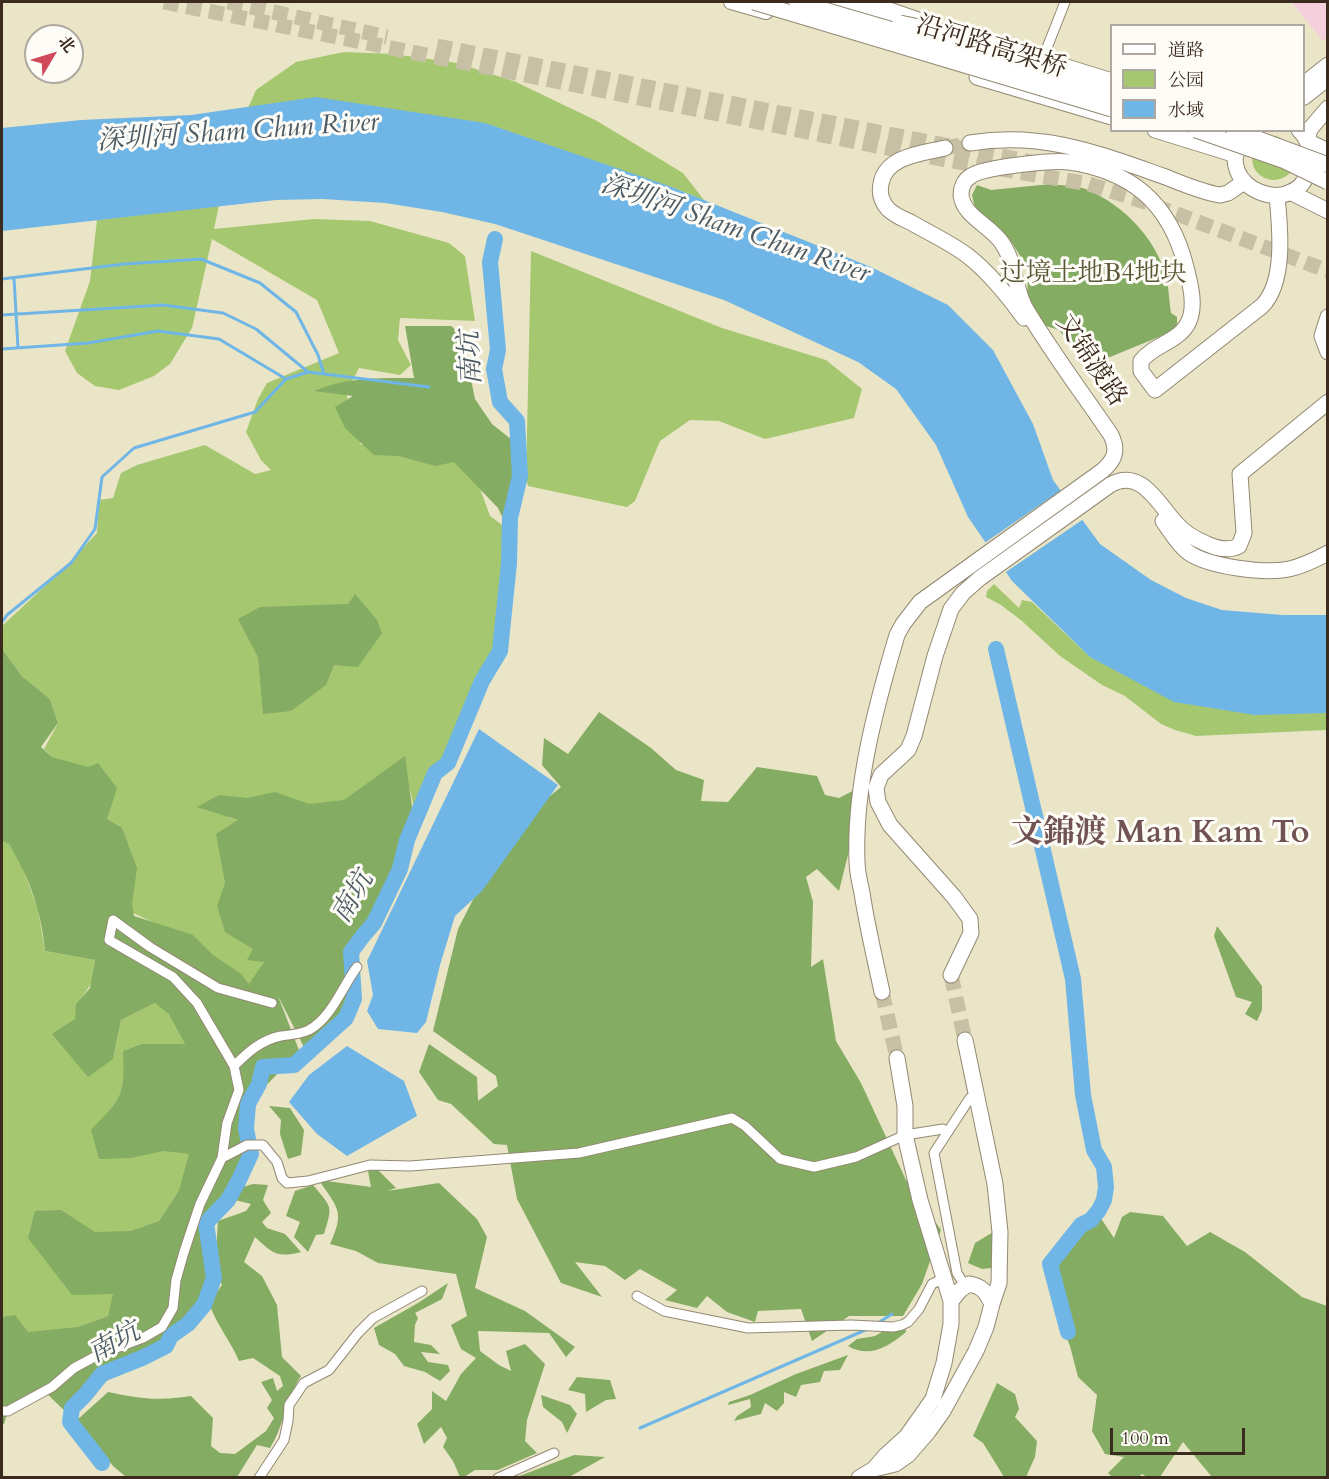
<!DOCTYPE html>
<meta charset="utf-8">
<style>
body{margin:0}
#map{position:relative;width:1329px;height:1479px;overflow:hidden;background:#ebe5c7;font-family:Cardo,"Noto Serif SC",serif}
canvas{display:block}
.frame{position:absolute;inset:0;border:3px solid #3b2a1e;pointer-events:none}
.legend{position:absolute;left:1110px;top:24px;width:195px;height:108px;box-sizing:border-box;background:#fdfcf7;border:2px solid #afa8a0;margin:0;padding:8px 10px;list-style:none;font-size:18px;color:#3b2a1e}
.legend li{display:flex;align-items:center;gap:12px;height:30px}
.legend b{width:30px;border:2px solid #afa8a0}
.north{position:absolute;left:24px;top:24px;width:60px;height:60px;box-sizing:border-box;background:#fdfcf7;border:2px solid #afa8a0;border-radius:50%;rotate:52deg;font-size:16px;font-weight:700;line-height:24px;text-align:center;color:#3b2a1e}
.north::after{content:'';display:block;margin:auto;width:21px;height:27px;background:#d1495b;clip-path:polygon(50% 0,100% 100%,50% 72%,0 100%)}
.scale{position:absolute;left:1110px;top:1428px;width:135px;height:27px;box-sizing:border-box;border:3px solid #3b2a1e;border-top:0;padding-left:8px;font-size:18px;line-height:21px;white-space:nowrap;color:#3b2a1e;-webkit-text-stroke:4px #fdfcf7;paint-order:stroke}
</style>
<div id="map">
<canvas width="1329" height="1479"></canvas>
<div class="frame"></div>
<ul class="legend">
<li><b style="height:8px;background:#fff"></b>道路</li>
<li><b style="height:16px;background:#a5c770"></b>公园</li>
<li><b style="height:16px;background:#6fb6e6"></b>水域</li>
</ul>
<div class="north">北</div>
<div class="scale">100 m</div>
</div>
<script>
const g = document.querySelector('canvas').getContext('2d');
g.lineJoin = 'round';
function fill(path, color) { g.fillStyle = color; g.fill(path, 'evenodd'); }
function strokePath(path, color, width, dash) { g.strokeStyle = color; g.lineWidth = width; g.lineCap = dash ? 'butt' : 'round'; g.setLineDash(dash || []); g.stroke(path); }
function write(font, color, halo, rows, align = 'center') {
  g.font = font + ' Cardo,"Noto Serif SC",serif'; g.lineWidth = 6; g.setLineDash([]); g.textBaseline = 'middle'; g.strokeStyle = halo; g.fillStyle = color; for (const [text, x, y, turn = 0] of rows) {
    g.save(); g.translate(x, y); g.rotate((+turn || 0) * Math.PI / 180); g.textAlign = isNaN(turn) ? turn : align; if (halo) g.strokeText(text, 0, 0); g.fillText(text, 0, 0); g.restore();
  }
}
const built = new Path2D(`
 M 1291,2 L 1327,2 L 1327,38 L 1323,41 Z`);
const green = new Path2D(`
 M 344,52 L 393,54 L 457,63 L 516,82 L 597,121 L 683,173 L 704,200 L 669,186 L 248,108 L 256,90 L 296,62 Z
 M 1276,136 L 1290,143 L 1293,170 C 1271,196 1237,165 1260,145 C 1266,140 1268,137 1276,136 Z
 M 219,205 L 214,229 L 314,219 L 370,221 L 449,243 L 465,256 L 475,321 L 400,318 L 398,340 L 411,365 L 400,375 L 359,368 L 346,393 L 361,445 L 401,417 L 457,450 L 473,469 L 490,516 L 509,530 L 500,651 L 486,674 L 448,763 L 435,773 L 416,817 L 403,759 L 357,796 L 316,811 L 227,817 L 239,820 L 266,957 L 250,991 L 192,941 L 125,909 L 99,817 L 98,763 L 88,768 L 52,757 L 44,749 L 58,723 L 50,699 L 22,676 L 2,649 L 2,626 L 59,573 L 97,533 L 99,500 L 113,498 L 121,473 L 137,465 L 205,445 L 255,474 L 271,470 L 261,460 L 246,432 L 258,399 L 267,383 L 339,353 L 317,300 L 212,239 L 192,328 L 170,364 L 154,376 L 119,390 L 95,386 L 77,373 L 65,351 L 90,281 L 97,220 Z
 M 531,251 L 722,328 L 826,360 L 862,389 L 854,418 L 765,439 L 719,421 L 690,420 L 660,441 L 635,501 L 627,507 L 528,486 L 526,478 Z
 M 994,584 L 1019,608 L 1022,600 L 1032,602 L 1090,657 L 1327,709 L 1327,730 L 1196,736 L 1175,730 L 1161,724 L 1125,696 L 1102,685 L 1060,656 L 1022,621 L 1001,605 L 986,597 L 987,591 Z
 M 2,836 L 4,836 L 21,864 L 38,909 L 45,951 L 95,960 L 91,984 L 80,1000 L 114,1055 L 121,1020 L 155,1003 L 169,1009 L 185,1044 L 141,1044 L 123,1051 L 164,1151 L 187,1149 L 194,1157 L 179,1190 L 159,1221 L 130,1231 L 108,1316 L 33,1344 L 2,1323 Z`);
const forest = new Path2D(`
 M 1051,184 C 1063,186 1078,185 1088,190 C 1123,205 1156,238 1166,277 C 1169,288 1169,301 1171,313 L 1177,317 L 1177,324 L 1171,332 L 1110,357 L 1094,356 L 1075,350 L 1059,330 L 1040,324 L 1027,305 L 1028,271 L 1026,265 L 1012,243 L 985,220 L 975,208 L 972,195 L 977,185 L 991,190 Z
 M 405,326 L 451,326 L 462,335 L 475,399 L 492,424 L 512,440 L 515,520 L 505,523 L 498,508 L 454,462 L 435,466 L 399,456 L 374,455 L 345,428 L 335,407 L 353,396 L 314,391 C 347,377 378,378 414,378 Z
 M 355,594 L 377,620 L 382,633 L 358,667 L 334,665 L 326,685 L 291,711 L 263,714 L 258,657 L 238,619 L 260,607 L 348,604 Z
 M 2,649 L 22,676 L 50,699 L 58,723 L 41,747 L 52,757 L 88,767 L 98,763 L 117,788 L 107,819 L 122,828 L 137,868 L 132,904 L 134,916 L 193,935 L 213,955 L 241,974 L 249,984 L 264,962 L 247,960 L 253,949 L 225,932 L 217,906 L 225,883 L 216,834 L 238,820 L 197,807 L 219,795 L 247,798 L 275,792 L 309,804 L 344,800 L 405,756 L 414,821 L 393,883 L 351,952 L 354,999 L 349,1010 L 307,1053 L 278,996 L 302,1058 L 286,1065 L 248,1104 L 241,1170 L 201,1227 L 212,1285 L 188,1324 L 155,1352 L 105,1382 L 71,1417 L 41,1388 L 8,1411 L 4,1424 L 2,1424 L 2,1317 L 15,1315 L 28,1332 L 78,1327 L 108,1316 L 113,1294 L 72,1295 L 28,1238 L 35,1211 L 61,1210 L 95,1232 L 130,1231 L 159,1221 L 179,1190 L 189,1154 L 164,1151 L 131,1158 L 99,1159 L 91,1130 C 122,1098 125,1097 123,1051 L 141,1044 L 185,1044 L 169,1014 L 155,1003 L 121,1020 L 113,1059 L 88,1077 L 52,1034 L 75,1019 L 76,1004 L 90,988 L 95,960 L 45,951 C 41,909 30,880 9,844 L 2,841 Z
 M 599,712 L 651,748 L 676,770 L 704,780 L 701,801 L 728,802 L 757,767 L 817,776 L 825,795 L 839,798 L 870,782 L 850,847 L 839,891 L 817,869 L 806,877 L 813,902 L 811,967 L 823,959 L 836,1041 L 861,1083 L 906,1180 L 941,1230 L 922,1284 L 903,1316 L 849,1316 L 812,1341 L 801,1309 L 758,1311 L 755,1322 L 727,1312 L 707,1296 L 697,1308 L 665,1300 L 677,1290 L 640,1269 L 625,1280 L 605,1266 L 575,1262 L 602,1297 L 561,1283 L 517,1199 L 507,1145 L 494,1144 L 451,1104 L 438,1100 L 419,1072 L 429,1044 L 477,1077 L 478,1101 L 498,1086 L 496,1076 L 433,1031 L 458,929 L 483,880 L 535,808 L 561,787 L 542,765 L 544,738 L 568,754 Z
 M 1217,926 L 1262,986 L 1262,1010 L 1257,1021 L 1245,1014 L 1252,1002 L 1236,997 L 1214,936 Z
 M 269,1106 L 290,1108 L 304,1130 L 301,1155 L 288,1159 L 280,1134 L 281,1120 Z
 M 377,1169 L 396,1188 L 387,1191 L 439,1183 L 477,1219 L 487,1237 L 475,1288 L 525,1311 L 575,1347 L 566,1357 L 549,1333 L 478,1331 L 480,1351 L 499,1365 L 511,1371 L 506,1351 L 525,1344 L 545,1364 L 527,1420 L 525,1441 L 537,1453 L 498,1470 L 475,1470 L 464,1477 L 460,1477 L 453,1461 L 443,1447 L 447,1438 L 441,1427 L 424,1444 L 417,1424 L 432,1409 L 432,1391 L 446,1401 L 461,1374 L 476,1358 L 461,1349 L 451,1325 L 467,1316 L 456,1274 L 378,1263 L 356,1251 L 330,1244 C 345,1211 338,1209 319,1180 L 371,1187 L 368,1171 Z
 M 253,1184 L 268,1185 L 263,1200 L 271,1213 L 262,1222 L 267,1228 L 285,1234 L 301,1252 C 277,1258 273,1254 255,1237 L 244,1262 L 262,1276 L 277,1305 L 282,1357 L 301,1376 C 286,1399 284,1426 270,1448 L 257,1445 L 237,1477 L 126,1477 L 113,1466 L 77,1420 L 108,1392 C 142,1399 156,1401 191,1396 L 213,1418 L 211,1446 L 220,1453 L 235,1454 L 266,1431 L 274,1418 L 267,1408 L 272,1400 L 261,1382 L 273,1378 L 277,1391 L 283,1386 L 280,1376 L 253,1358 L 239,1361 C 230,1340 216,1324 209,1303 L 222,1285 L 215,1268 L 218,1221 L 246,1211 L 251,1204 L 235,1200 L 239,1188 Z
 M 313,1185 C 332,1208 333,1205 324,1234 L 316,1235 L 308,1252 L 294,1237 L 300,1222 L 286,1216 L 295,1191 Z
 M 1130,1212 L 1163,1216 L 1187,1246 L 1210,1232 L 1245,1252 L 1302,1297 L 1327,1306 L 1327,1477 L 1212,1477 L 1183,1442 L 1160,1477 L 1147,1477 L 1142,1474 L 1139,1477 L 1112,1477 L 1108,1473 L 1124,1457 L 1105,1454 L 1092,1431 L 1097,1395 L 1078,1377 L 1070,1346 L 1054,1307 L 1055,1288 L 1047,1277 L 1046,1265 L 1076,1227 L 1098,1214 L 1114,1238 L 1122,1217 Z
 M 995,1231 L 995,1262 L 991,1268 L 982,1269 L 968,1263 L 975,1243 Z
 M 448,1283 L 442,1299 L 415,1313 L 418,1318 L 415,1325 L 414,1342 L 431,1345 L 440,1354 L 421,1352 L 428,1362 L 448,1365 L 450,1371 L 440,1381 L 425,1372 L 404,1366 L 395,1354 L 379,1345 L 374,1328 L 418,1303 Z
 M 903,1320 L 906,1332 C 889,1346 870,1359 848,1346 L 857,1339 L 875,1336 Z
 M 848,1355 L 840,1370 L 824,1371 L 820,1382 L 801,1385 L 796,1397 L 784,1392 L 784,1403 L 777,1411 L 765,1403 L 761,1414 L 734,1421 L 737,1416 L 751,1407 L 750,1399 L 728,1405 L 729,1402 L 750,1395 L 796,1374 Z
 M 577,1377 L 610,1380 L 616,1399 L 606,1400 L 586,1412 L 585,1394 L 568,1390 Z
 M 997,1383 L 1015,1394 L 1019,1409 L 1015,1417 L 1037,1441 L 1035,1457 L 1026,1477 L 1004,1477 L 983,1443 L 973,1436 Z
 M 541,1395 L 570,1405 L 577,1414 L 567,1433 L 562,1422 L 543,1407 Z
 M 574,1455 L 605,1457 L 569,1477 L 517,1477 Z`);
const water = new Path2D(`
 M 316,97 L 485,123 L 669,186 L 871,267 L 948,305 L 993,350 L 1033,424 L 1053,480 L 1100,544 L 1151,580 L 1186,598 L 1222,610 L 1283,615 L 1327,615 L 1327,713 L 1255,715 L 1174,702 L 1090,657 L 1012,581 L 968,517 L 936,445 L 896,389 L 858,362 L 724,300 L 495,224 L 442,212 L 385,203 L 323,199 L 276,200 L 2,231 L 2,128 L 81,120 L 191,115 Z
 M 479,729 L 558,785 L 482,891 L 455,916 L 440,965 L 426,1022 L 417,1033 L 378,1029 L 367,1011 L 373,995 L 367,961 Z
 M 347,1046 L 404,1081 L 417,1116 L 347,1156 L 317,1134 L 289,1102 L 309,1075 Z`);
const pier = new Path2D(`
 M 1063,489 L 1085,518 L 1003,574 L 983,544 Z`);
const stream = new Path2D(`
 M 14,278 L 18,348
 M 2,279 L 124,264 L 201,259 L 260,283 L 296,312 L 318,355 L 324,374
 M 2,315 L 163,305 L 223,313 L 256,329 L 308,372
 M 2,349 L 88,343 L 158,331 L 219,339 L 286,379
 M 2,622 L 7,615 L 71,563 L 95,529 L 102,477 L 134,448 L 255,412 L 286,379 L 308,372 L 429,387
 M 878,1323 L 892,1314
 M 640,1428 L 870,1328`);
const river = new Path2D(`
 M 996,649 L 1067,953 L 1073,979 L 1083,1095 L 1094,1150 L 1104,1167 L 1106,1187 L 1104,1200 L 1099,1210 L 1091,1220 L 1081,1225 L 1050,1264 L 1068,1332
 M 102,1463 L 70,1422 L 72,1408 L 85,1395 L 102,1374 L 142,1358 L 166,1346 L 171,1336 L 188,1324 L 204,1305 L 214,1278 L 206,1223 L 228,1200 L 239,1180 L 251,1154 L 246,1129 L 248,1104 L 259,1084 L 263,1067 L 294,1065 L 346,1018 L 354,999 L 351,952 L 362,937 L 374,923 L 400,869 L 407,840 L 435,773 L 448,763 L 482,681 L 500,651 L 509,563 L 510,518 L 520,476 L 517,421 L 500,402 L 494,369 L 498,350 L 490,262 L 495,239`);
const primaryTunnel = new Path2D(`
 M 945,148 L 970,143
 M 951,975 L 965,1040
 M 882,992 L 897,1058`);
const trunkTunnel = new Path2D(`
 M 164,2 L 941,159 L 1089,184 L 1145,202 L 1328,271
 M 228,2 L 387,37
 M 437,46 L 1032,162`);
const minor = new Path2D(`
 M 1041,63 L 1065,2
 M 234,1066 C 248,1052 261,1040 281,1036 C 290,1035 300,1034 309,1030 C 332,1017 342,987 357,967
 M 222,1158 L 247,1145 L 263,1145 L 277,1162 L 282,1178 L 287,1183 L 308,1181 L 370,1165 L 410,1166 L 579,1153 L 732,1118 L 745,1126 L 780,1159 L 814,1167 L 856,1157 L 905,1135 L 943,1129 L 948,1132
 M 965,1286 L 957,1273 L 934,1153 L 970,1098
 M 637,1296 L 664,1311 L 748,1328 L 851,1325 L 893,1327 L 902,1325 L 908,1322 L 919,1309 L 932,1284 L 940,1280 L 945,1282
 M 2,1411 L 8,1411 L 52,1387 L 74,1368 L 100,1354 L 143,1338 L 162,1327 L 173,1308 L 176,1280 L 184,1252 L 200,1204 L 222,1158 L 227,1123 L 239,1090 L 234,1066 L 197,1003 L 173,977 L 109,940 L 113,920 L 150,947 L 218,988 L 272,1003
 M 259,1478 L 284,1440 L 288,1421 L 289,1405 L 304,1383 L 329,1370 L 358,1333 L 373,1318 L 422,1291
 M 498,1478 L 554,1453`);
const secondary = new Path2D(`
 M 731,2 L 766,12`);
const primary = new Path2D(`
 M 833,2 L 911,26
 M 977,77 L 1112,117
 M 1155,130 L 1236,155
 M 1307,141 L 1328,151
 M 970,143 C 1042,131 1097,153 1163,176 C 1181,183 1201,192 1220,195 L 1228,193 L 1244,182
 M 945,148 C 923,153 885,156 881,184 C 879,193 882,202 888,209 C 895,216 904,219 912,223 C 931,234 951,243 968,256 C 990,273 1008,296 1024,318
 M 1290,192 L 1328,211
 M 1328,317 L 1322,336 L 1328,352
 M 1163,521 C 1171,532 1178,545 1189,553 C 1210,567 1265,574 1289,569 C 1303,566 1315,560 1328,553
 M 951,975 L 971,933 L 970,919 L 954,897 L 890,825 L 878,802 L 876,788 L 881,775 L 908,750 L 914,736 L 935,656 L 951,609 L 963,593 L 980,578 L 1110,485 C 1141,467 1158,504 1176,523 C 1184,533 1195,539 1207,544 C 1218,549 1229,551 1239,546 L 1244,533 L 1240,474 L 1328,402
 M 882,992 C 875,959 867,926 862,893 C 860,883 857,872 857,861 C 854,787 876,706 897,635 L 903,624 L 920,602 L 1102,471 C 1114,461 1119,451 1111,435 C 1083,394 1053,354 1027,311 C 1014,290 1016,263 1002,243 C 991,226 963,216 961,195 C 961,188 964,180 971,176 C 983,167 1053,160 1069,162 C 1094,165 1125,176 1144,193 C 1166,212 1179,239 1186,267 C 1190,283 1196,305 1189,321 C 1180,342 1154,344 1141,361 L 1141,371 L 1155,390 L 1262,306 C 1286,282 1280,227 1277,196
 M 951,1301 L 960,1290 L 969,1284 C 982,1286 986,1292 992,1304
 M 874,1469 L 886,1455 L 907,1436 L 933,1399 L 944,1363 L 951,1324 L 951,1301 L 920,1200 L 905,1135 L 905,1106 L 897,1058
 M 859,1478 L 874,1469 L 895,1464 L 908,1455 L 928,1432 L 943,1411 L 976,1351 L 986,1327 L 992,1304 L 999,1283 L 1000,1232 L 995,1184 L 965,1040`);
const trunk = new Path2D(`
 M 866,2 L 927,23
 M 1304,84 L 1328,65
 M 1304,97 L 1323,82
 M 1243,135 C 1208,189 1300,223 1310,165 C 1313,152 1308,139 1299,130
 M 1307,141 L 1310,129 L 1328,108`);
const trunkBridge = new Path2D(`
 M 754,2 L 1112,109
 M 797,2 L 1112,94
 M 900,23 L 973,38 L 1112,81
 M 1196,130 L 1285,161 L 1328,182
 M 1234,130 L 1328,165`);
const streetNames = [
 ["沿河路高架桥",991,48,17],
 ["文锦渡路",1090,361,56]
];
const parkNames = [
 ["过境土地B4地块",1093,275]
];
const waterNames = [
 ["深圳河 Sham Chun River",238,133,-4],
 ["深圳河 Sham Chun River",735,230,19],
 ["南坑",472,358,-93],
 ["南坑",354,898,-60],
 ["南坑",115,1344,-29]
];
const districtNames = [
 ["文錦渡 Man Kam To",1160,835]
];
fill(built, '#f5cfdb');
fill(green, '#a5c770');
fill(forest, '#84ac62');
fill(water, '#6fb6e6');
fill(pier, '#ebe5c7');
strokePath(stream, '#6fb6e6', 3);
strokePath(river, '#6fb6e6', 16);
strokePath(primaryTunnel, '#c8c0a5', 15, [15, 8]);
strokePath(trunkTunnel, '#c8c0a5', 15, [15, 8]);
strokePath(minor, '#938872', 11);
strokePath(secondary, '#938872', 16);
strokePath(primary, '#938872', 17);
strokePath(trunk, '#938872', 17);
strokePath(minor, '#fff', 9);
strokePath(secondary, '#fff', 14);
strokePath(primary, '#fff', 15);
strokePath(trunk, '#fff', 15);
strokePath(trunkBridge, '#938872', 17, []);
strokePath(trunkBridge, '#fff', 15);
write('26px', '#3b2a1e', '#fdfcf7', streetNames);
write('26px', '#5b5937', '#fdfcf7', parkNames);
write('italic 27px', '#4d5b64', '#fdfcf7', waterNames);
write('bold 32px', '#725354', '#fdfcf7', districtNames);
</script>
